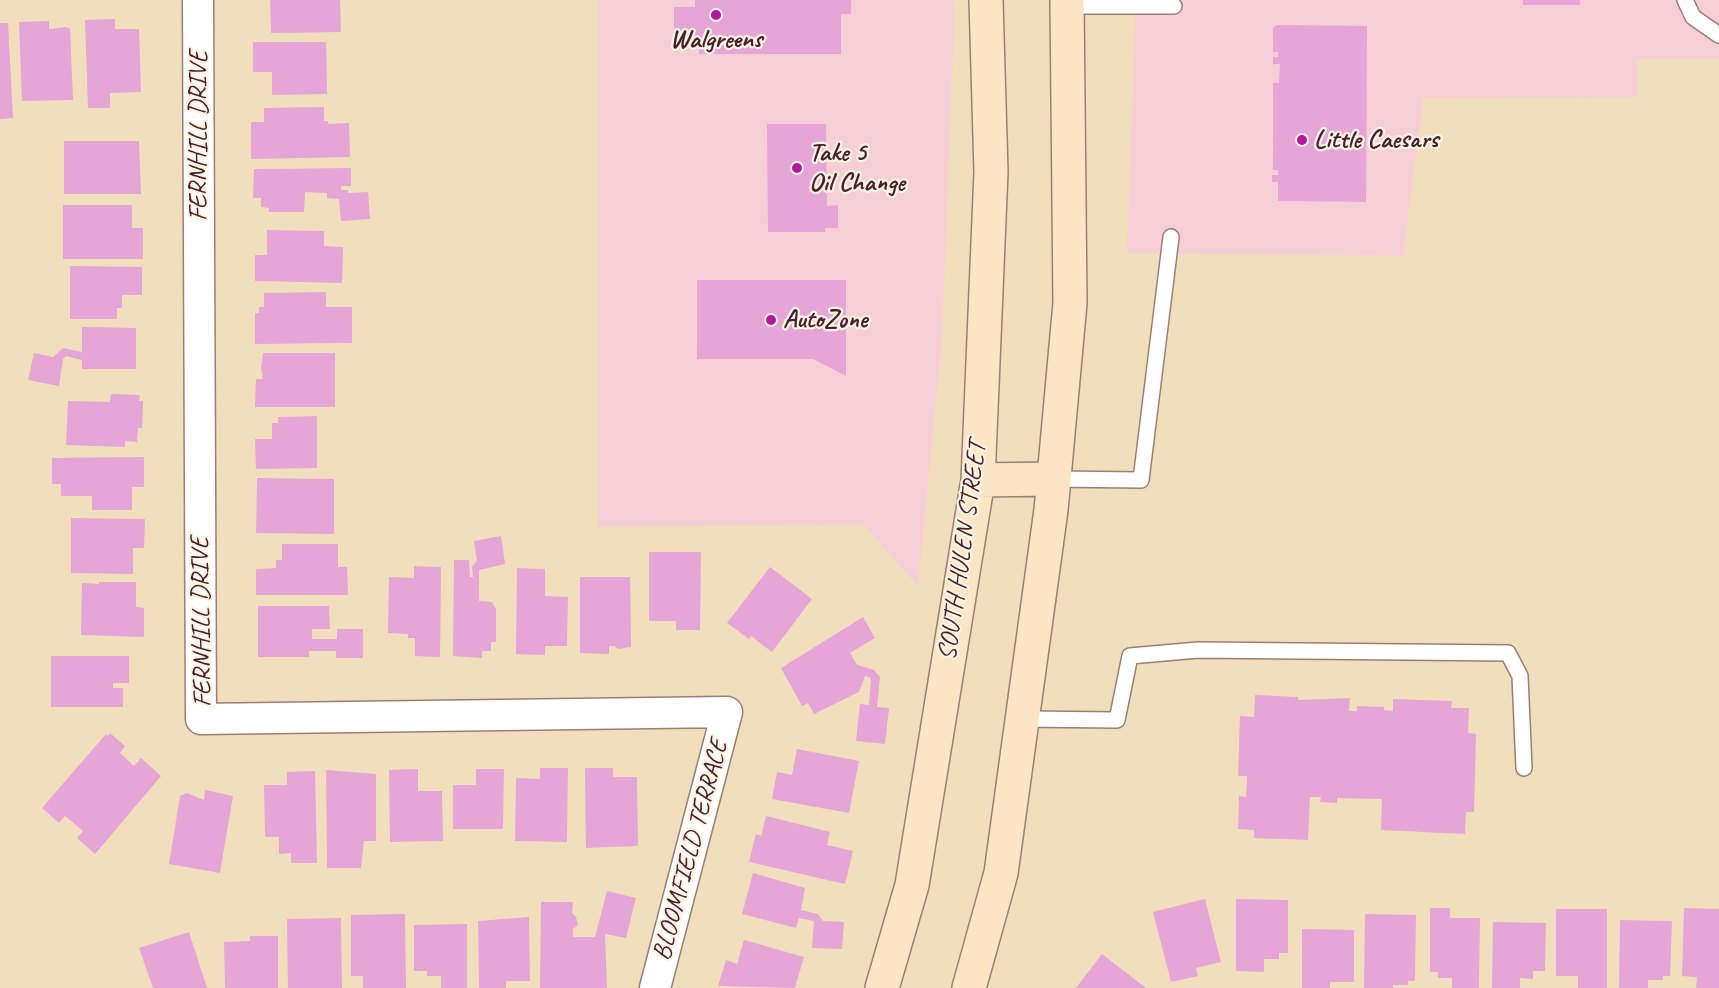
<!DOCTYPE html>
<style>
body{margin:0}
canvas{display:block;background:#f0debc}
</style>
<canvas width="1719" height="988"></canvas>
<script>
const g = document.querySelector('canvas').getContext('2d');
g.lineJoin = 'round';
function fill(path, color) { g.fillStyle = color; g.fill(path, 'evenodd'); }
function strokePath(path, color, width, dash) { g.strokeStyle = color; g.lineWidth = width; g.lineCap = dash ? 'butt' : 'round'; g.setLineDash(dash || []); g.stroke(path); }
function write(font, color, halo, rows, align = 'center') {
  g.font = font + ' Caveat,sans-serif'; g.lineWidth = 4.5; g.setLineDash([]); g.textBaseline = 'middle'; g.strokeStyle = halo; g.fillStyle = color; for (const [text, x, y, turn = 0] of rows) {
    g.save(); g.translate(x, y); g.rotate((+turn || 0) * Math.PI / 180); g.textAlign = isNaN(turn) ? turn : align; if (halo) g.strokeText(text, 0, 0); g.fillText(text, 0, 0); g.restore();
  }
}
const built = new Path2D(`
 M 598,0 L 953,0 L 954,22 L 942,335 L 918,586 L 863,524 L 598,527 Z
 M 1136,0 L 1719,0 L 1719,59 L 1637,59 L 1637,97 L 1423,98 L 1403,256 L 1127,253 Z`);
const building = new Path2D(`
 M 270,0 L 340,0 L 341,32 L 271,33 Z
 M 695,0 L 851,0 L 851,14 L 841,14 L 841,54 L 699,54 L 699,42 L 674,42 L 674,7 L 695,7 Z
 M 1523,0 L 1580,0 L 1580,5 L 1523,5 Z
 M 115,19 L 115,29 L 139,29 L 141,92 L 110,93 L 110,108 L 88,108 L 85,20 Z
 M 49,21 L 49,29 L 66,27 L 70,29 L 73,100 L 22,101 L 19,22 Z
 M 0,23 L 8,23 L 13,118 L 0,119 Z
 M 1277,25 L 1367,26 L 1366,202 L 1278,201 L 1278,182 L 1272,182 L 1272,175 L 1278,175 L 1278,170 L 1273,170 L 1273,83 L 1279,83 L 1280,64 L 1273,64 L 1273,57 L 1278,57 L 1278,52 L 1273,52 L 1273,28 Z
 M 253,42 L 326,42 L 327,94 L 272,95 L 272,72 L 253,72 Z
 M 324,107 L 324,121 L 328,121 L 328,124 L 349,123 L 350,157 L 251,159 L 251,122 L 264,122 L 264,108 Z
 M 767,124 L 826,124 L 827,206 L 838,205 L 838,228 L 825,228 L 825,232 L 768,232 Z
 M 64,141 L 139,141 L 141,194 L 64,194 Z
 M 351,168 L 351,186 L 341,186 L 341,190 L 348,190 L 348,193 L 368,192 L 370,219 L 341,221 L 339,199 L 327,198 L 327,193 L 305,192 L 304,212 L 269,212 L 269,208 L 261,207 L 261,198 L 253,198 L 254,169 Z
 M 63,205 L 132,205 L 132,228 L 143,228 L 143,259 L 63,259 Z
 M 267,230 L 324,231 L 324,246 L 343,247 L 342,283 L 255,281 L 255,255 L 267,255 Z
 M 70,266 L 142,267 L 142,295 L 122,295 L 122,308 L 117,308 L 117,319 L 70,319 Z
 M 697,280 L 846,280 L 846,376 L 813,359 L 697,359 Z
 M 326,292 L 326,307 L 352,307 L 352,343 L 255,344 L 255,313 L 259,313 L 259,307 L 264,307 L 264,293 Z
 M 82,327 L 136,328 L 136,369 L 82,369 L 82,360 L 66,356 L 63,359 L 59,386 L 28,380 L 34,353 L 53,357 L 63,348 L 82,352 Z
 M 263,353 L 335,353 L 335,407 L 255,407 L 256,379 L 263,379 L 261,368 Z
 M 111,394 L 140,395 L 139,401 L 143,401 L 142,428 L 138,428 L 137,442 L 125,441 L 125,447 L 66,445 L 68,401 L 110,402 Z
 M 317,416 L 317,468 L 256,469 L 255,439 L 272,439 L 272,423 L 278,423 L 278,417 Z
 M 144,457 L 144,487 L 132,487 L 132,510 L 92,510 L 92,496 L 61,496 L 61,484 L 52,484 L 52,458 Z
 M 257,478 L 334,479 L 334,534 L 256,533 Z
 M 71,518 L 145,519 L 144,548 L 133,548 L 133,574 L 71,573 Z
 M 501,536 L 505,564 L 479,570 L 479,601 L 492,602 L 496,609 L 496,642 L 491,642 L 491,651 L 482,651 L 482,658 L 453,656 L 454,560 L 469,560 L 470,577 L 473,577 L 472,566 L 477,561 L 474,541 Z
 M 282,544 L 338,544 L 338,567 L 347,567 L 348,595 L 256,595 L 256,569 L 276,568 L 276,560 L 282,560 Z
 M 649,552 L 701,552 L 700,630 L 676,630 L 676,621 L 649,621 Z
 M 414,566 L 441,567 L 440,657 L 415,656 L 415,638 L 408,638 L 408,634 L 388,633 L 389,577 L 414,578 Z
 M 770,567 L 812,599 L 772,652 L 751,636 L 749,639 L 727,623 Z
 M 517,568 L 545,569 L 545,596 L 568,597 L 567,646 L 545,646 L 545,655 L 516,654 Z
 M 580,577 L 630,577 L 631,647 L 618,649 L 615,646 L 609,646 L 609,654 L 580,653 Z
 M 99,582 L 136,582 L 136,607 L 144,608 L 144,637 L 81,635 L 82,583 L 99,584 Z
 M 258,606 L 329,606 L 330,629 L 312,629 L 312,639 L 337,639 L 337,629 L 363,629 L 363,658 L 336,658 L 336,651 L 309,651 L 309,657 L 258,657 Z
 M 863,617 L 875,638 L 850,653 L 857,665 L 874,670 L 880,677 L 877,707 L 889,708 L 885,744 L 856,741 L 860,704 L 869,705 L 871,678 L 865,676 L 859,692 L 814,714 L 808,703 L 802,706 L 781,668 Z
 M 51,656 L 129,656 L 129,683 L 113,683 L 113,688 L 123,688 L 123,707 L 51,707 Z
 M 1255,695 L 1298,697 L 1298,700 L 1350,698 L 1349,711 L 1357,711 L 1357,706 L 1384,707 L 1384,710 L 1393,711 L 1393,699 L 1452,701 L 1451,708 L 1469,708 L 1468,733 L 1476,734 L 1474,812 L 1466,812 L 1465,834 L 1381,830 L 1382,799 L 1337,798 L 1337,803 L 1320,802 L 1321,797 L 1310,797 L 1308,840 L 1254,838 L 1254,830 L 1238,829 L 1239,796 L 1246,797 L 1247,776 L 1238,776 L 1240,716 L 1254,717 Z
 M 110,733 L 125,746 L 120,753 L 134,766 L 141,758 L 161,776 L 95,854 L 77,838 L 83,831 L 65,816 L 59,823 L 42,808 L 106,734 L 108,736 Z
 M 797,749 L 859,761 L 849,813 L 772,799 L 777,772 L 792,775 Z
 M 540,768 L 568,768 L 567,842 L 515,841 L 516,778 L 540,779 Z
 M 585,768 L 613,768 L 613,777 L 637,777 L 638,846 L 586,848 Z
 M 418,769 L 418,791 L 442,791 L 443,841 L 390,842 L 389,770 Z
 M 476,769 L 504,769 L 503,829 L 453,829 L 453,785 L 476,785 Z
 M 326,770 L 376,774 L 376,841 L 364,841 L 361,868 L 327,868 Z
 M 315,771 L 317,863 L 291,863 L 291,853 L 279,854 L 279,837 L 265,837 L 264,785 L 287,785 L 287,772 Z
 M 205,790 L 233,796 L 220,873 L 169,864 L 180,796 L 187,793 L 204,800 Z
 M 766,816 L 830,832 L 827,845 L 853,851 L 845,884 L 749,862 L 756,834 L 761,836 Z
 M 753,873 L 805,888 L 801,910 L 818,914 L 823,921 L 844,922 L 842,949 L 812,948 L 814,921 L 799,918 L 796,928 L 742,914 Z
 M 607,891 L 636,898 L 626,938 L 605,934 L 607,988 L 540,988 L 541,902 L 573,902 L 572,913 L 576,917 L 578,925 L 573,929 L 573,937 L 595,937 Z
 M 1205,899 L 1221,962 L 1196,968 L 1198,976 L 1171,982 L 1153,912 Z
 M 1236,899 L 1288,900 L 1288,953 L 1279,953 L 1279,959 L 1264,959 L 1264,972 L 1236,971 Z
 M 1430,908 L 1450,908 L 1450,918 L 1480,918 L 1479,988 L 1452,988 L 1452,978 L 1438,978 L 1438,972 L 1430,972 Z
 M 1684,908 L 1719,909 L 1719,988 L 1696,988 L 1697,977 L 1682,976 Z
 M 1556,909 L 1607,909 L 1607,988 L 1578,988 L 1578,976 L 1556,976 Z
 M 405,914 L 406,988 L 363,988 L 363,976 L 351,976 L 351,915 Z
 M 1365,914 L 1416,915 L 1415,981 L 1408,981 L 1408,985 L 1393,985 L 1393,988 L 1364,988 Z
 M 529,917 L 530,981 L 506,981 L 506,988 L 479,988 L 478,921 Z
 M 341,918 L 342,988 L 288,988 L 287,919 Z
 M 1620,920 L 1672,921 L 1670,976 L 1663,976 L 1663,980 L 1648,980 L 1648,988 L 1619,988 Z
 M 1493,922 L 1546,923 L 1545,971 L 1533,971 L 1533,979 L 1520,978 L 1520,988 L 1492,988 Z
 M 467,924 L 467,988 L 441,988 L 441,976 L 427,976 L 427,971 L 414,971 L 414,925 Z
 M 1302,929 L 1354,930 L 1354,982 L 1330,982 L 1330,988 L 1302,988 Z
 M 189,932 L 207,988 L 153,988 L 139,948 Z
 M 250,936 L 278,936 L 278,988 L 225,988 L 224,942 L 250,941 Z
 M 744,940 L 804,957 L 795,988 L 718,986 L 726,960 L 737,964 Z
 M 1102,954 L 1146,988 L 1076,988 Z`);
const lane = new Path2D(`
 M 1685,0 L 1693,17 L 1719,35
 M 1067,6 L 1174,6
 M 1053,479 L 1141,480 L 1171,237
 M 1022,719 L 1117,720 L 1130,656 L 1198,650 L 1508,653 L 1520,676 L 1524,768`);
const street = new Path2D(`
 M 198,0 L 201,719 L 727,712 L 655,988`);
const secondary = new Path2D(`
 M 978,480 L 1053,479
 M 882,988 L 912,885 L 978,480 L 991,172 L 986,0
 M 969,988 L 1001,873 L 1051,510 L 1070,303 L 1067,0`);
const markers = [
 [716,15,6,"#b5179e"],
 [1302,140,6,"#b5179e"],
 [797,168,6,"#b5179e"],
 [771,320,6,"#b5179e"]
];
const poiNames = [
 ["Walgreens",716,40,"center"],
 ["Little Caesars",1314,140],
 ["Take 5",809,153],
 ["Oil Change",809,183],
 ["AutoZone",783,320]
];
const streetNames = [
 ["FERNHILL DRIVE",199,136,-90],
 ["SOUTH HULEN STREET",963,551,-82],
 ["FERNHILL DRIVE",202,622,-91],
 ["BLOOMFIELD TERRACE",691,850,-75]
];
fill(built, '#f6cfd6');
fill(building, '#e5a6d7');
strokePath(lane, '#9d7e74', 18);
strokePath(street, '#9d7e74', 33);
strokePath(secondary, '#9d7e74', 36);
strokePath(lane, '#fff', 15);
strokePath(street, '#fff', 30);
strokePath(secondary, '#fce5c4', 33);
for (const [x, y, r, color] of markers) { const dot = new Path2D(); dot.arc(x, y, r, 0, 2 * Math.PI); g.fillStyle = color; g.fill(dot); strokePath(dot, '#fcf5e5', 2); }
write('bold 26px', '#4a1f2b', '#fcf5e5', poiNames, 'left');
write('26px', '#4a1f2b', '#fcf5e5', streetNames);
</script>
